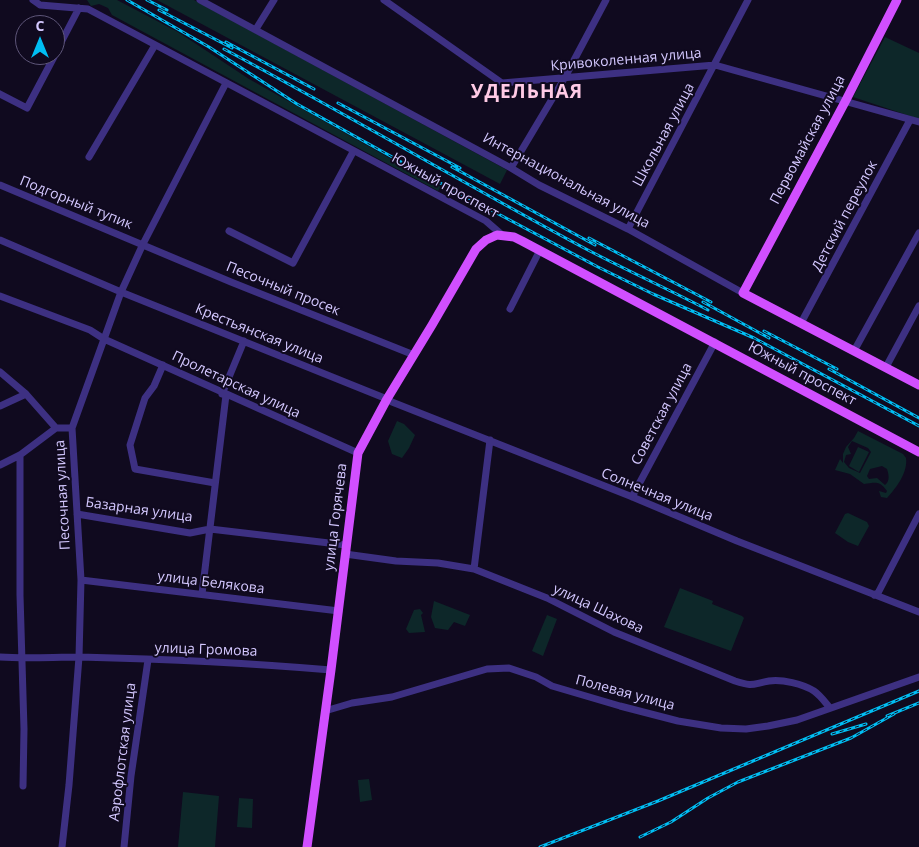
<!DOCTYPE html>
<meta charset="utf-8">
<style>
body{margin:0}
#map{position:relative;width:919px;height:847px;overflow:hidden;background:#100a1f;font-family:"Open Sans",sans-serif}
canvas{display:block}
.north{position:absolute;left:15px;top:15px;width:50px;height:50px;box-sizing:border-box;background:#100a1f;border:1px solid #5e5679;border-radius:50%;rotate:0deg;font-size:14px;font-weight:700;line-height:20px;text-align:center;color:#d4c8ff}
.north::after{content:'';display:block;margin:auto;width:18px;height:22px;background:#00bef3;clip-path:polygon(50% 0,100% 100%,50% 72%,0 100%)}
</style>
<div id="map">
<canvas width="919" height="847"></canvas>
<div class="north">С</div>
</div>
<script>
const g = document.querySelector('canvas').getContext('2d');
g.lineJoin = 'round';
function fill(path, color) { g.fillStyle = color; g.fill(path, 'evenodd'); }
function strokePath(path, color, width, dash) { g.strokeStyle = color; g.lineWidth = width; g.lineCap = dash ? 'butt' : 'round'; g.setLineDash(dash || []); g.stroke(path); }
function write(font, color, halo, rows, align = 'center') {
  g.font = font + ' "Open Sans",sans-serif'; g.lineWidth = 4; g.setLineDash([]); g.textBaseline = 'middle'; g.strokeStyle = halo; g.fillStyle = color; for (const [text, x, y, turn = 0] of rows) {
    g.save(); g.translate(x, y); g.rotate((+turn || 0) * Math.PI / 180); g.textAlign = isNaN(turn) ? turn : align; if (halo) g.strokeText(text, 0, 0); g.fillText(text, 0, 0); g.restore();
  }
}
const green = new Path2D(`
 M 87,0 L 117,0 L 178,32 L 249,79 L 441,187 L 438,191 L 112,15 L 108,8 L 99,4 L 91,6 Z
 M 157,0 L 194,0 L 507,170 L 500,184 Z
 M 885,37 L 919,53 L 919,119 L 853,97 Z
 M 397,421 L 404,424 L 415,435 L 409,448 L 402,458 L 392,454 L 388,441 Z
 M 858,431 L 903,454 L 906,458 C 908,472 897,487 887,498 L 881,497 L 879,491 L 886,493 L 887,491 C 879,480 875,483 864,484 L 850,474 L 835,470 L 840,459 L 843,463 L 843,454 L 846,447 L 854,438 ZM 852,441 L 868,448 L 871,452 L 860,473 L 849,468 L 844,462 L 846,455 L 851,454 L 848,447 ZM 882,466 L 887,469 C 889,475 890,481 885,485 L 877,478 L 869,479 L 867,476 L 870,469 Z
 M 858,447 L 869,452 L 859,472 L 849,466 Z
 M 848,513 L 867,522 L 869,526 L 858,546 L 848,542 L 835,533 L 845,514 Z
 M 680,588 L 713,601 L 712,604 L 742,616 L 744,618 L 731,651 L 664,627 Z
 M 434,601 L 470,615 L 465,626 L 454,622 L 448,630 L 435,628 L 431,617 Z
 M 420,609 L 423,613 L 421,615 L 425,632 L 409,633 L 406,629 L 414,610 Z
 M 547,615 L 557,619 L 543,656 L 532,651 Z
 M 369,779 L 372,800 L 360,802 L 358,780 Z
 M 183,792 L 219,796 L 215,847 L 178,847 Z
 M 239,798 L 253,799 L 252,828 L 237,827 Z`);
const minor = new Path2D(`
 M 33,0 L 40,5 L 88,9 L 486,221 L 501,234
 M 200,0 L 511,168 L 539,185 L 628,229 L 743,293
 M 384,0 L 502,83 L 715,65 L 919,122
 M 256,29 L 274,0
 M 55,54 L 79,8
 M 0,94 L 27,108 L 55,55
 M 89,157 L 155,45
 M 511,168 L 564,79 L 606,0
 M 0,185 L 231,282 L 414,355
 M 628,229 L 748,0
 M 229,231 L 293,263 L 353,152
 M 0,240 L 121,292 L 387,399 L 392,402 L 630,496 L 737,541 L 919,612
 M 0,296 L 90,330 L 104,339 L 358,453
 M 510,309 L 540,250
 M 801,323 L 910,120
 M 854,351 L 919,233
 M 163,365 L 154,386 L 145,398 L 130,445 L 135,469 L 215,483
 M 886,367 L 919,306
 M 0,372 L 26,394 L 56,428 L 72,428
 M 222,394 L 244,341
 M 0,406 L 26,394
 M 20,455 L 20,595 L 24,729 L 23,786
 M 0,465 L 20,455 L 56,428
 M 632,497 L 715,342
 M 77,514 L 190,533 L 210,529 L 346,545
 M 345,554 L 396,561 L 438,563 L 474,569 L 547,598 L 614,632 L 735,681 C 753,687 752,684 769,681 C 782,679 803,684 814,691 C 820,695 825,702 830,708
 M 474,569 L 490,440
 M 81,580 L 339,611
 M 202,594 L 226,395
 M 874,595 L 878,593 L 919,514
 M 0,657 C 27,659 53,657 80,657 C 164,659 248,663 331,670
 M 325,711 L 352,703 L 392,697 L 487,669 L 509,668 L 536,677 L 552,686 L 620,706 L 678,721 L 721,728 L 746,729 L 768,726 L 797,720 L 919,677
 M 62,847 L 69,785 L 79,657 L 81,580 L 72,428 L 121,292 L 143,244 L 226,83
 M 124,847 L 131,776 L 148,660`);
const major = new Path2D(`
 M 897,0 L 845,102 L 743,293 L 919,385
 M 307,847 L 331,670 L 358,453 L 387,399 L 432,325 L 476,249 L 486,240 L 497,235 L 514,237 L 522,241 L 919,452`);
const rail = new Path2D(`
 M 127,0 L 209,47 L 297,104 L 412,168 L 598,267 L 653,294 L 754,338 L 919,426
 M 147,0 L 167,10
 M 159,10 L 232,48
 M 226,42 L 314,89
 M 224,49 C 346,114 465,184 586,249 C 626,270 668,289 708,310
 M 338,103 L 460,168
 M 452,167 L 595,245
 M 589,238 L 711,302
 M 703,302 L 769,338
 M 764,331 L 837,369
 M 829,369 L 919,418
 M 887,716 L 919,703
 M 832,734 L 866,724
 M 640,837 L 671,822 L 708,798 L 738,782 L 851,738 L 894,714
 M 540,847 L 658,801 L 919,691`);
const streetNames = [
 ["Кривоколенная улица",626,60,-5],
 ["Школьная улица",664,135,-62],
 ["Первомайская улица",808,140,-62],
 ["Интернациональная улица",566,181,28],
 ["Южный проспект",445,186,29],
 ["Подгорный тупик",76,203,22],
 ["Детский переулок",845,216,-62],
 ["Песочный просек",283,289,22],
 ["Крестьянская улица",259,334,22],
 ["Южный проспект",802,374,28],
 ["Пролетарская улица",236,385,25],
 ["Советская улица",662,414,-62],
 ["Песочная улица",63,495,-93],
 ["Солнечная улица",657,495,22],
 ["Базарная улица",139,510,8],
 ["улица Горячева",336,517,-83],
 ["улица Белякова",211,583,7],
 ["улица Шахова",598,609,25],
 ["улица Громова",206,650,2],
 ["Полевая улица",625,693,15],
 ["Аэрофлотская улица",123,752,-83]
];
const districtNames = [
 ["УДЕЛЬНАЯ",527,93]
];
fill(green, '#0d2729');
strokePath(minor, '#3d3082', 7);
strokePath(major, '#d14fff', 9);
strokePath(rail, '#00bef3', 3);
strokePath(rail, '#100a1f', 1, [4]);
write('14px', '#d4c8ff', '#100a1f', streetNames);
g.letterSpacing = '1px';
write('bold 19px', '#ffcae5', '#100a1f', districtNames);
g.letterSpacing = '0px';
</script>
